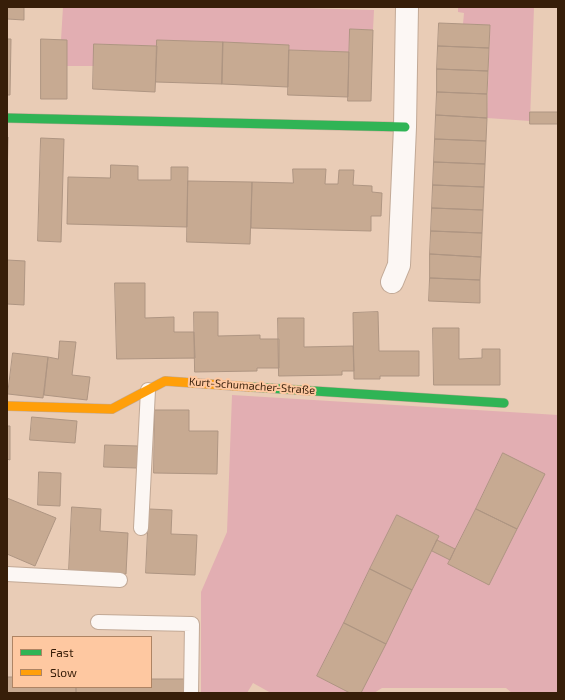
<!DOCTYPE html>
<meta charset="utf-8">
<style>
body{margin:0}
#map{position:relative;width:565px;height:700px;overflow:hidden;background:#e9ccb6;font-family:"Exo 2",sans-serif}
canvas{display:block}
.frame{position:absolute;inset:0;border:8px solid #371e09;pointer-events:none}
.legend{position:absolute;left:12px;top:636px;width:140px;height:52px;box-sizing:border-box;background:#fec8a1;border:1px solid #ae8464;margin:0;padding:5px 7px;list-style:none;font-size:12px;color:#371e09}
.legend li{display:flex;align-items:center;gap:8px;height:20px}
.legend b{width:20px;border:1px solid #ae8464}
</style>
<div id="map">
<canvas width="565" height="700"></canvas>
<div class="frame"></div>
<ul class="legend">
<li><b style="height:5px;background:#30b455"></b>Fast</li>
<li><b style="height:5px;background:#ff9f0a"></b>Slow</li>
</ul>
</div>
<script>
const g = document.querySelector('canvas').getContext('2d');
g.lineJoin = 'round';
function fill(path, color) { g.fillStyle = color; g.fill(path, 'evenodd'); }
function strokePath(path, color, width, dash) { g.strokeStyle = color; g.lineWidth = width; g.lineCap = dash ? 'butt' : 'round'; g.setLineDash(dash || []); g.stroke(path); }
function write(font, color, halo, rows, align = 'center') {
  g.font = font + ' "Exo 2",sans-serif'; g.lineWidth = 4; g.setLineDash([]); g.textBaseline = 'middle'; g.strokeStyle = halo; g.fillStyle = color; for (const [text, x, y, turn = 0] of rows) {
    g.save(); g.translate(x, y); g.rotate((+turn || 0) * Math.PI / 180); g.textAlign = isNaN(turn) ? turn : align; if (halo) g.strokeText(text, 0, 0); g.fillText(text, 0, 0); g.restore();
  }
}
const green = new Path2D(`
 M 63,7 L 267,7 L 374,10 L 373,30 L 350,29 L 349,52 L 289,50 L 289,45 L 157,40 L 157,46 L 95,44 L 94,66 L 67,66 L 67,40 L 61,40 Z
 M 458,7 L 534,7 L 530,121 L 487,118 L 490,25 L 463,24 L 464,13 L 458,12 Z
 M 232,395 L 558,415 L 558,693 L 512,693 L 506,688 L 382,688 L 374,693 L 271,693 L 253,683 L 247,693 L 201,693 L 201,592 L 227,532 Z`);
const building = new Path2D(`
 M 7,7 L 24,7 L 24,20 L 7,19 Z
 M 439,23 L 490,25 L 489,48 L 438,46 Z
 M 350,29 L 373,30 L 371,101 L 348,101 Z
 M 7,39 L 11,39 L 10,95 L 7,95 Z
 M 41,39 L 67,40 L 67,99 L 41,99 Z
 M 157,40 L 223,42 L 222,84 L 156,82 Z
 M 223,42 L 289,45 L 288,87 L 222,84 Z
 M 94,44 L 157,46 L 155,92 L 93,89 Z
 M 438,46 L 489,48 L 488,71 L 437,69 Z
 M 289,50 L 349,52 L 348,97 L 288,95 Z
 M 437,69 L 488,71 L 487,94 L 437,92 Z
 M 437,92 L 487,94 L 487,118 L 436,115 Z
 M 530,112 L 558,112 L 558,124 L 530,124 Z
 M 436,115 L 487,118 L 486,141 L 435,139 Z
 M 7,137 L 8,137 L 7,183 Z
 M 41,138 L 64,139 L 61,242 L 38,241 Z
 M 435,139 L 486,141 L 485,164 L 434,162 Z
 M 434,162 L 485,164 L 484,187 L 433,185 Z
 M 111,165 L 138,166 L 138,180 L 171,180 L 171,167 L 188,167 L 187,227 L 67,224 L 68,177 L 110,178 Z
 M 293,169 L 326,169 L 325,184 L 338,184 L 339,170 L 354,170 L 353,185 L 372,186 L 372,192 L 382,193 L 381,216 L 371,216 L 371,231 L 251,228 L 252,182 L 293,183 Z
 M 188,181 L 252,182 L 250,244 L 187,242 Z
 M 433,185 L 484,187 L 483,210 L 432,208 Z
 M 432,208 L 483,210 L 482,233 L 431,231 Z
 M 431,231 L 482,233 L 481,257 L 430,254 Z
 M 430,254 L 481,257 L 480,280 L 430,278 Z
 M 7,260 L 25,261 L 24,305 L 7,304 Z
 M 430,278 L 480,280 L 480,303 L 429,301 Z
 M 115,283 L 145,283 L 145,318 L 174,317 L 174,332 L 194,332 L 195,358 L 117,359 Z
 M 194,312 L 218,312 L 218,336 L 260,335 L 260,339 L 279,339 L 279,368 L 257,368 L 257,371 L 195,372 Z
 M 378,312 L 379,351 L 419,351 L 419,376 L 380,376 L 380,379 L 354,379 L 353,313 Z
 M 278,318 L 304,318 L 304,347 L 353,346 L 354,371 L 342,371 L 342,375 L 279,376 Z
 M 433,328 L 459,328 L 459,359 L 482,358 L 482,349 L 500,349 L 500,385 L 434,385 Z
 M 60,341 L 76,342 L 72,375 L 90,377 L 87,400 L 44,395 L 48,357 L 58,359 Z
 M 13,353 L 48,357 L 43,398 L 8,394 Z
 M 155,410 L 189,410 L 189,431 L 218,431 L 217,474 L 154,473 Z
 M 32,417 L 77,421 L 75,443 L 30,440 Z
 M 7,426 L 10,426 L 10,460 L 7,459 Z
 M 105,445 L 138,446 L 137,468 L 104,467 Z
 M 503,453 L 545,474 L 517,529 L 476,509 Z
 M 39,472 L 61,473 L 60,506 L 38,505 Z
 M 7,498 L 56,518 L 35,566 L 7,554 Z
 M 72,507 L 101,509 L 100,531 L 128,533 L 126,574 L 69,571 Z
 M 149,509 L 172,510 L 171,534 L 197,535 L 195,575 L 146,573 Z
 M 476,509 L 517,529 L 489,585 L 448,564 Z
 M 397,515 L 439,536 L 412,590 L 370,569 Z
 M 437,540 L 455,549 L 450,560 L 432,551 Z
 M 370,569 L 412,590 L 386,644 L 344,623 Z
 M 344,623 L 386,644 L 361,693 L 350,693 L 317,676 Z
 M 7,677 L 13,677 L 13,687 L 76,687 L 76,693 L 7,693 Z
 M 151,679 L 185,679 L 185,693 L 76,693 L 76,687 L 151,687 Z`);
const lane = new Path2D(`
 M 141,528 L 148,390
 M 7,574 L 120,580
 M 98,622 L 192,624 L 191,693`);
const street = new Path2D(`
 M 392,282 L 399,265 L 405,127 L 407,7`);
const fast = new Path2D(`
 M 7,118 L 405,127
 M 251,387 L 504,403`);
const slow = new Path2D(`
 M 7,406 L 112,409 L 165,381 L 251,387`);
const streetNames = [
 ["Kurt-Schumacher-Straße",252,386,4]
];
fill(green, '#e2aeb2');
fill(building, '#c7aa92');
strokePath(building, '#ae9582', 1);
strokePath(lane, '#c2a996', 16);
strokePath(street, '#c2a996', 24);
strokePath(fast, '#c2a996', 10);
strokePath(slow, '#c2a996', 10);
strokePath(lane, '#fcf7f4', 14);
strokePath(street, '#fcf7f4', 22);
strokePath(fast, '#30b455', 9);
strokePath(slow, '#ff9f0a', 9);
write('11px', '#371e09', '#fec8a1', streetNames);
</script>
